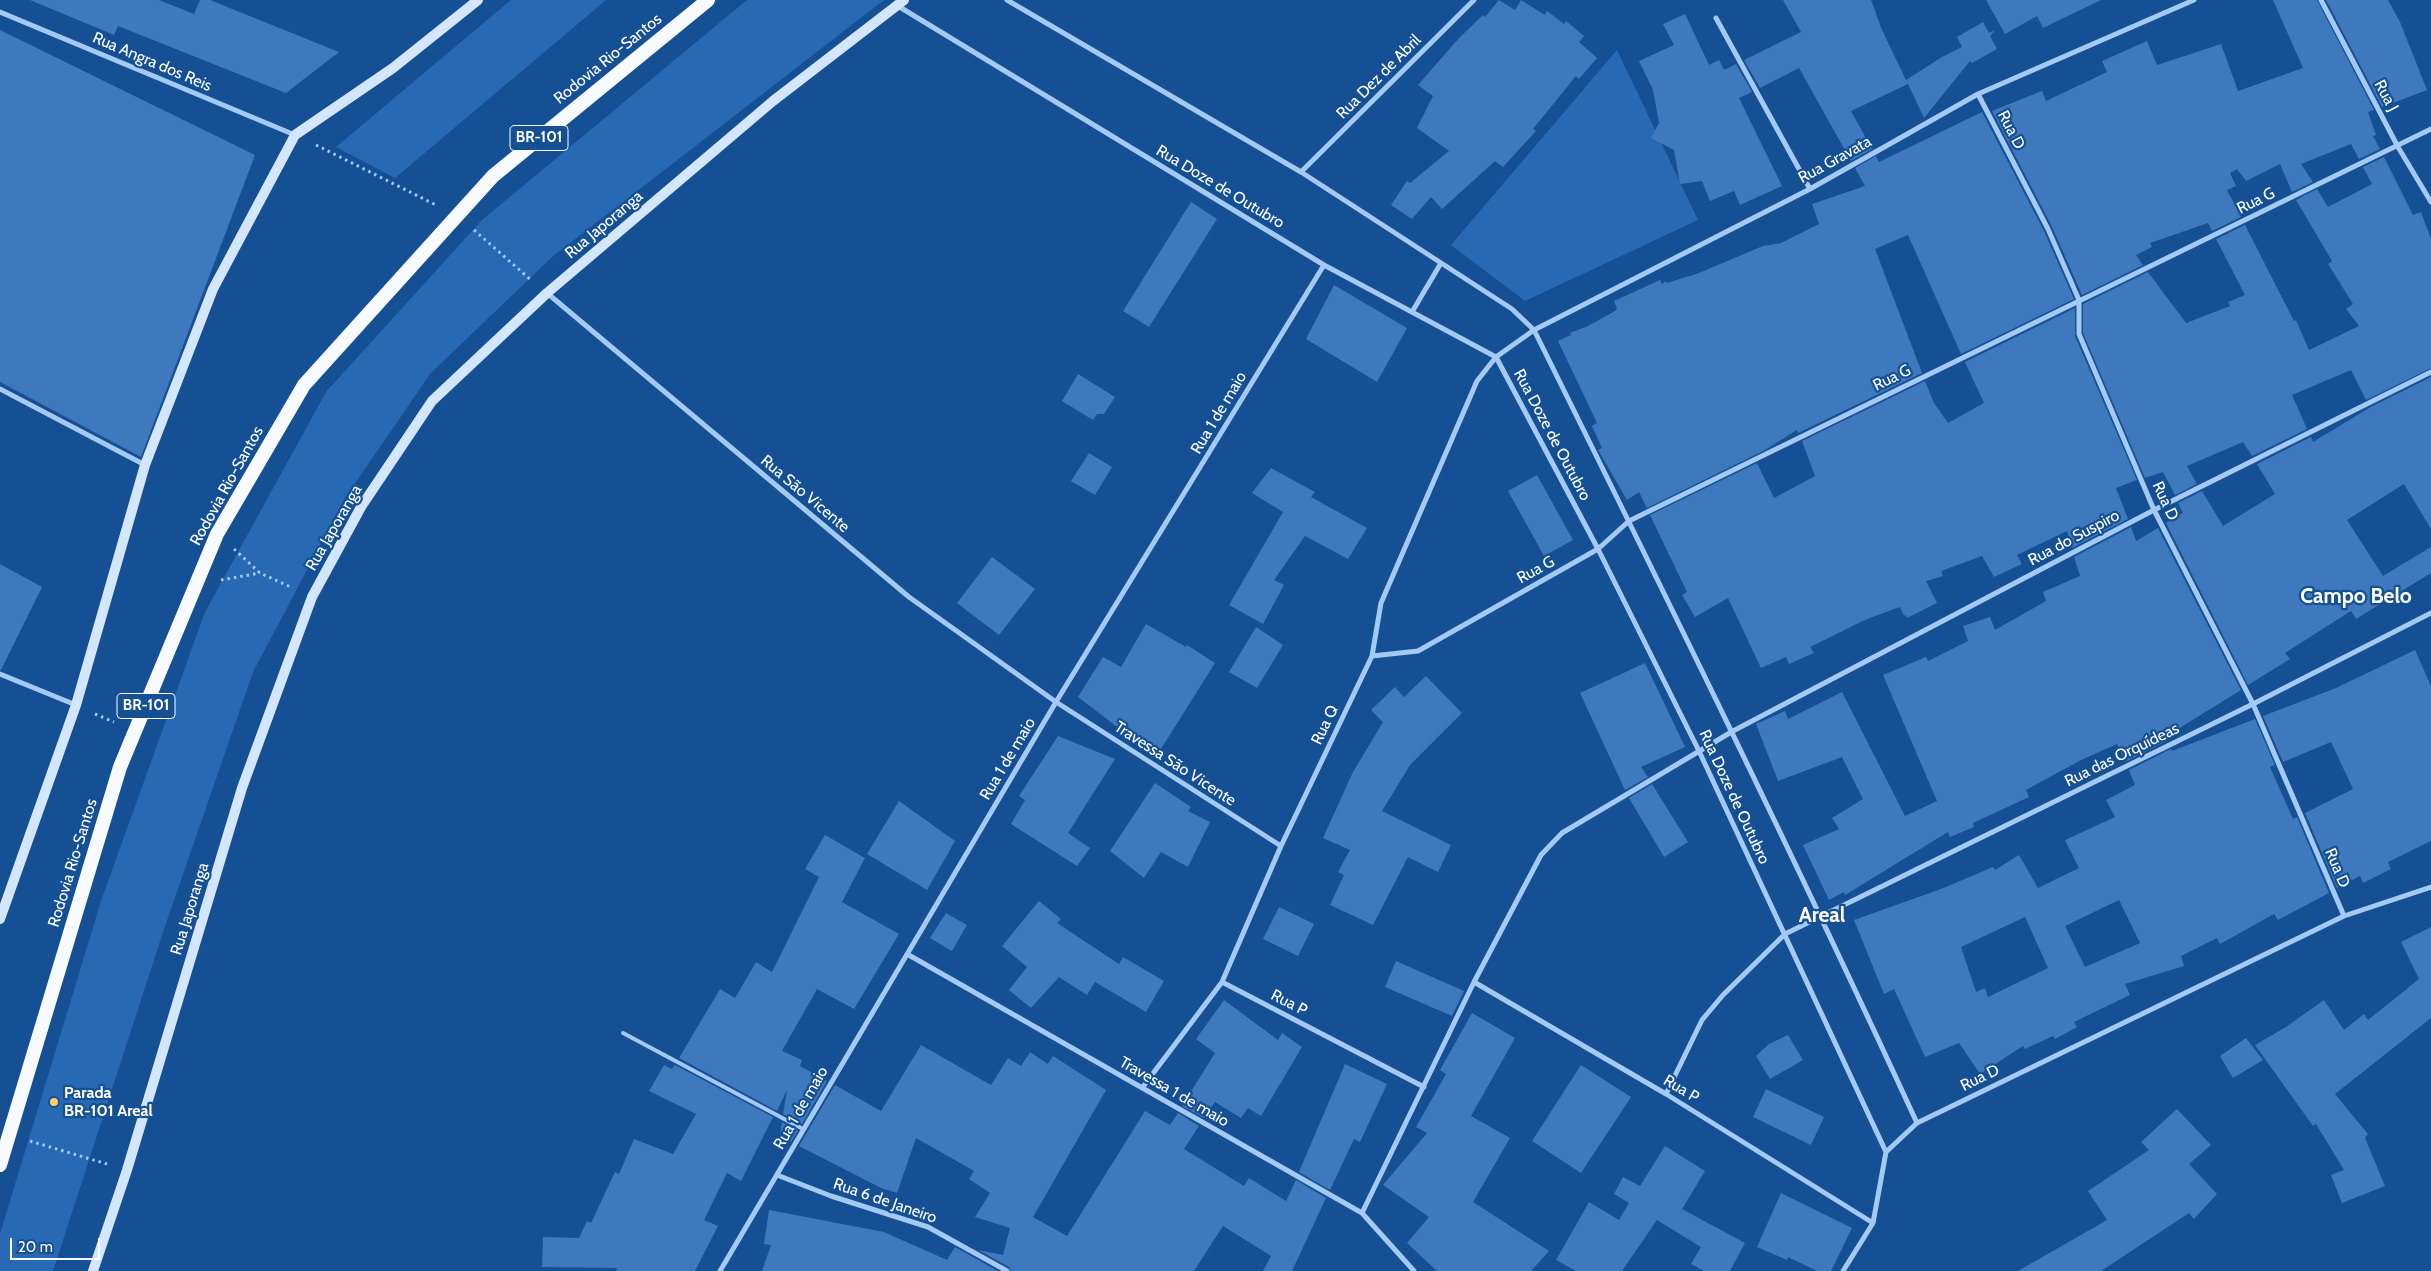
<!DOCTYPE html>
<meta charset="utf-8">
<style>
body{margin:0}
#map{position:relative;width:2431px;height:1271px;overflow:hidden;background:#155094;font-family:Cabin,sans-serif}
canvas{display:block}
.scale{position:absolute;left:10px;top:1238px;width:90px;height:22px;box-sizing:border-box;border:2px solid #fff;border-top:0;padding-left:6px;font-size:15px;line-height:18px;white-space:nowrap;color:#fff;-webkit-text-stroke:4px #155094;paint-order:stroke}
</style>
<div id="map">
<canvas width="2431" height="1271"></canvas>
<div class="scale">20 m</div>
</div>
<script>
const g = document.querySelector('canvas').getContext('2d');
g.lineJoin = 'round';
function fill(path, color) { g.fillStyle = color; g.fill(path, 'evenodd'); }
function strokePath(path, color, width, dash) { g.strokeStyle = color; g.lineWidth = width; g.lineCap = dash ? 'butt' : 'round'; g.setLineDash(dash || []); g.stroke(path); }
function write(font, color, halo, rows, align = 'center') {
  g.font = font + ' Cabin,sans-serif'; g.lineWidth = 4.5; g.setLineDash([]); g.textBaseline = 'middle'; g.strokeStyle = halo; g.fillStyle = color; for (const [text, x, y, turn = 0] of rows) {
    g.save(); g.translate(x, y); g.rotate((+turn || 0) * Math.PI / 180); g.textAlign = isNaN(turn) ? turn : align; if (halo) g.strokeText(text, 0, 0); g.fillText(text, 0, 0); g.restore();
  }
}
const green = new Path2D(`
 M 511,0 L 606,0 L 395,178 L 336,147 Z
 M 747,0 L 884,0 L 552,257 L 430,374 L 345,498 L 253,672 L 164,929 L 53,1271 L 0,1271 L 0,1234 L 101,901 L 205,612 L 326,392 L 482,220 Z
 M 1617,50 L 1698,220 L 1525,301 L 1451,245 Z`);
const building = new Path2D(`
 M 30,0 L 159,0 L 194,14 L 200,0 L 210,0 L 339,52 L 286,93 L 118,26 L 114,35 Z
 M 1499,0 L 1515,10 L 1521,0 L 1545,15 L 1547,11 L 1564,24 L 1566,21 L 1584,36 L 1579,42 L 1597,58 L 1579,79 L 1576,76 L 1533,129 L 1536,131 L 1503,167 L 1495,161 L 1442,209 L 1431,197 L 1412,219 L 1391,205 L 1407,181 L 1410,183 L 1449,151 L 1417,128 L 1433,96 L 1418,85 L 1459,38 L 1483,15 L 1485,17 Z
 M 1783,0 L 1871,0 L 1882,30 L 1906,80 L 1942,57 L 1962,47 L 1957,37 L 1983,22 L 1989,33 L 1995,30 L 1990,36 L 1997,49 L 1972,63 L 1970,61 L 1924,118 L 1908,84 L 1851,111 L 1872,149 L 1851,161 L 1799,68 L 1760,88 L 1744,60 L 1801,32 Z
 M 1986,0 L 2101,0 L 2043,28 L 2037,16 L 2005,34 Z
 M 2273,0 L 2317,0 L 2374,110 L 2368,112 L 2376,135 L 2373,136 L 2380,149 L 2359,159 L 2351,144 L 2301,164 L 2313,182 L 2292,192 L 2280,164 L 2246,181 L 2237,169 L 2230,173 L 2236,186 L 2227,190 L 2241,217 L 2212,231 L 2208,223 L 2150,243 L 2152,247 L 2136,255 L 2143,265 L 2082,295 L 2052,227 L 1992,111 L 2042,91 L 2046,101 L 2107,72 L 2102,61 L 2147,41 L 2157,65 L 2221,44 L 2238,91 L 2303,68 Z
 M 2326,0 L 2388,0 L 2400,22 L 2427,90 L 2382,107 Z
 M 1685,14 L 1709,65 L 1719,60 L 1724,70 L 1736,64 L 1752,92 L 1739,98 L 1782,186 L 1740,205 L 1734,191 L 1710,201 L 1702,181 L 1680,184 L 1674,150 L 1651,138 L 1659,123 L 1653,90 L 1639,61 L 1674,45 L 1663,24 Z
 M 0,30 L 255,155 L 141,457 L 0,382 Z
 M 1982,112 L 2044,231 L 2074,299 L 1961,354 L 1908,235 L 1875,249 L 1922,373 L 1798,433 L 1797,430 L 1765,450 L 1647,508 L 1639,492 L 1627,500 L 1598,450 L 1602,448 L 1592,426 L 1597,423 L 1558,341 L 1571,335 L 1570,333 L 1588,326 L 1615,311 L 1617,309 L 1614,301 L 1660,280 L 1662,284 L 1666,281 L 1667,283 L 1699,273 L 1763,246 L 1781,243 L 1819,224 L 1812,204 L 1865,186 L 1855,168 L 1876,156 L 1879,162 Z
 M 2384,157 L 2413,215 L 2421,212 L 2431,239 L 2431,368 L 2366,400 L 2351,370 L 2292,395 L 2307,429 L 2252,456 L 2243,442 L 2187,466 L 2197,484 L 2175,495 L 2163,472 L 2145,478 L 2083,333 L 2083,304 L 2148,272 L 2186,323 L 2230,306 L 2228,302 L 2245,295 L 2216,239 L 2245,225 L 2294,321 L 2296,320 L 2309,350 L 2359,326 L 2346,309 L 2353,304 L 2328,264 L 2332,261 L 2296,200 L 2317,189 L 2328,207 L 2372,184 L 2363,167 Z
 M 1191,202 L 1217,219 L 1149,327 L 1123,311 Z
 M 1334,285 L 1407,328 L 1377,382 L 1306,339 Z
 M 2075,308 L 2075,336 L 2137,480 L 2116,488 L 2128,519 L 2072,548 L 2067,531 L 2017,555 L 2022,564 L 1994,577 L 1982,556 L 1941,571 L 1943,576 L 1926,581 L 1937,603 L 1907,618 L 1906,615 L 1904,616 L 1900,607 L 1867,619 L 1810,647 L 1814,653 L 1789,664 L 1786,657 L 1761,668 L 1728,598 L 1695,617 L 1682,595 L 1687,592 L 1650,515 L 1757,463 L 1774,498 L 1815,476 L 1802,441 L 1925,381 L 1934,403 L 1948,423 L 1984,403 L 1965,362 Z
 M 1078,374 L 1115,397 L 1104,414 L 1097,414 L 1093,420 L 1062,401 Z
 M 2431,377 L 2431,529 L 2404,484 L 2347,520 L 2383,576 L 2431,547 L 2431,573 L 2356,619 L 2351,611 L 2285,653 L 2290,659 L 2248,685 L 2166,523 L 2183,513 L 2178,503 L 2202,491 L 2223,526 L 2275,494 L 2257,464 L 2311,437 L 2313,442 L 2369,408 Z
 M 1089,453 L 1112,467 L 1095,495 L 1071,481 Z
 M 1271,468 L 1315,492 L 1311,497 L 1367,528 L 1348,559 L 1305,536 L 1274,580 L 1284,585 L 1263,624 L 1229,605 L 1283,512 L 1252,493 Z
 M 1537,475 L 1573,540 L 1544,556 L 1508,491 Z
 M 2131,527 L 2136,541 L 2158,528 L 2241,690 L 2165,737 L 2167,741 L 2125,762 L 2117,744 L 2081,760 L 2026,790 L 2029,797 L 1973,823 L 1974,827 L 1950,837 L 1948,832 L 1845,895 L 1844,892 L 1829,900 L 1803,845 L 1839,829 L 1832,818 L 1863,799 L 1842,757 L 1778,781 L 1756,724 L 1785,711 L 1788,719 L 1842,692 L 1905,816 L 1937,801 L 1883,675 L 1926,657 L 1928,661 L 1968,641 L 1963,626 L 1990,617 L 1995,630 L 2046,601 L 2043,592 L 2080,576 L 2074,557 Z
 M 992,557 L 1035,589 L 999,635 L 957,603 Z
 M 0,564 L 42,587 L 1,670 L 0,670 Z
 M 1146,624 L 1186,647 L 1187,645 L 1215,663 L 1159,752 L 1131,734 L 1129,736 L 1078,697 L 1103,657 L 1121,667 Z
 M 1256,627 L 1283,645 L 1257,688 L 1229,672 Z
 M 2415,650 L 2431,686 L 2431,841 L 2388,862 L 2391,869 L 2363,883 L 2360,876 L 2337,888 L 2305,813 L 2353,789 L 2331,742 L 2283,762 L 2263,716 L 2336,688 Z
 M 1645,663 L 1685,747 L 1641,767 L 1648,777 L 1625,790 L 1580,693 Z
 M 1426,676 L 1462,713 L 1410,765 L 1382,811 L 1451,845 L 1438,872 L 1408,857 L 1373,925 L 1330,905 L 1344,875 L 1338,872 L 1350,850 L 1323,838 L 1353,772 L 1383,722 L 1371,710 L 1395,687 L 1404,697 Z
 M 2255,719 L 2275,765 L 2270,767 L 2293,819 L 2297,817 L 2329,893 L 2278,920 L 2274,914 L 2220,944 L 2217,938 L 2181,956 L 2184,966 L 2125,984 L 2130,995 L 2074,1022 L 2077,1027 L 2055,1039 L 2053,1036 L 2025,1049 L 2023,1046 L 1980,1074 L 1959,1043 L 1925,1057 L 1894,989 L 1884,994 L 1854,920 L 1941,889 L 1993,867 L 1995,870 L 2019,855 L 2038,888 L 2079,868 L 2065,840 L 2115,817 L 2106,800 L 2135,785 L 2129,770 L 2171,749 L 2172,751 ZM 2119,900 L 2140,943 L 2085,967 L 2065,926 ZM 2025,917 L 2048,968 L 1988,997 L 1985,988 L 1976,992 L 1961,947 Z
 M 1058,736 L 1115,759 L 1068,833 L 1090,848 L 1077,866 L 1011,824 L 1025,800 L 1019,796 Z
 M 1155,783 L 1191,807 L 1188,811 L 1210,822 L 1188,867 L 1161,852 L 1144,878 L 1110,851 Z
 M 1652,784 L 1688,842 L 1664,857 L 1629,798 Z
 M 899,801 L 955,841 L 927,890 L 867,854 Z
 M 825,835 L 865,858 L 842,902 L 899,934 L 854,1009 L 817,989 L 782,1051 L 802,1060 L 800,1066 L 827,1081 L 802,1124 L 783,1114 L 787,1090 L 777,1111 L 679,1058 L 720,989 L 735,998 L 756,962 L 772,972 L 819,877 L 805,869 Z
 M 1039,901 L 1061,919 L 1057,923 L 1119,964 L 1123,957 L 1164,981 L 1146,1012 L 1095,982 L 1087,995 L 1059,977 L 1031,1008 L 1009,990 L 1027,967 L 1002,946 Z
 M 1279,907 L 1314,924 L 1298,956 L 1263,939 Z
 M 946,913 L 967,925 L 952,951 L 930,938 Z
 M 2431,927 L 2431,1018 L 2335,1094 L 2368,1134 L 2365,1138 L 2385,1186 L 2342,1203 L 2331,1175 L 2344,1170 L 2316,1124 L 2313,1126 L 2255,1045 L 2286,1027 L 2324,1000 L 2344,1030 L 2364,1014 L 2368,1020 L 2419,979 L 2401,942 Z
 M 1396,961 L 1464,991 L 1452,1016 L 1385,987 Z
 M 1224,1000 L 1278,1040 L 1282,1033 L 1302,1047 L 1261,1116 L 1248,1108 L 1241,1118 L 1215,1102 L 1204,1118 L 1182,1106 L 1215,1053 L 1196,1039 Z
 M 1472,1013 L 1515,1038 L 1471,1116 L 1510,1138 L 1473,1202 L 1549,1251 L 1531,1271 L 1437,1271 L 1407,1243 L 1429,1217 L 1383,1185 L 1427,1133 L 1416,1127 L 1446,1074 L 1440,1070 Z
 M 1788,1035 L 1803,1060 L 1770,1079 L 1756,1056 L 1769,1044 Z
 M 2246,1038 L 2263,1060 L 2233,1078 L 2220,1056 Z
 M 921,1045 L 991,1085 L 1008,1058 L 1021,1066 L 1030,1052 L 1048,1064 L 1053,1056 L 1106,1090 L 1033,1217 L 1067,1236 L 1145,1111 L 1170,1125 L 1178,1113 L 1199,1126 L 1184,1149 L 1244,1186 L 1249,1178 L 1286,1201 L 1296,1180 L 1326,1198 L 1292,1271 L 1263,1271 L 1271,1256 L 1223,1226 L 1194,1271 L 1011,1271 L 1009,1267 L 978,1250 L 1003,1255 L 1010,1228 L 975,1217 L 990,1193 L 969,1179 L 974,1171 L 916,1138 L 897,1193 L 881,1188 L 799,1146 L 835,1085 L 881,1111 Z
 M 1345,1064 L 1387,1084 L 1360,1142 L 1354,1139 L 1330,1190 L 1299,1172 Z
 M 664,1065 L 672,1069 L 675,1065 L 773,1117 L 741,1181 L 727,1173 L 704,1220 L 718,1226 L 695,1271 L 616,1271 L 617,1268 L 542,1267 L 543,1237 L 579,1238 L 587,1221 L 591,1223 L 615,1172 L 619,1174 L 634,1139 L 673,1154 L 696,1114 L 649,1091 Z
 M 1581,1065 L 1631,1097 L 1581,1173 L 1532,1141 Z
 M 1766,1089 L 1824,1117 L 1811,1145 L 1753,1117 Z
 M 2177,1109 L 2211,1145 L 2189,1164 L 2217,1194 L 2194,1219 L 2189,1213 L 2101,1271 L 2018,1271 L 2107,1220 L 2088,1191 L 2149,1150 L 2141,1142 Z
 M 782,1122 L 798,1131 L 791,1142 L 780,1136 Z
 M 1665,1146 L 1705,1171 L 1682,1209 L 1745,1243 L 1730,1271 L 1704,1271 L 1691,1264 L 1701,1247 L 1657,1220 L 1622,1271 L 1576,1271 L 1556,1260 L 1589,1202 L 1619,1220 L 1629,1203 L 1614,1194 L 1623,1177 L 1640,1186 Z
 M 1781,1193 L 1852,1228 L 1831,1271 L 1817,1271 L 1788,1257 L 1787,1260 L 1757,1247 Z
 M 769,1210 L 884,1232 L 947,1260 L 955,1247 L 998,1271 L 762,1271 L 771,1245 L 764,1244 Z`);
const path = new Path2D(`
 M 316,145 L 438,206
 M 474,230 L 531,280
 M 234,549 L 260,573 L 293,588
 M 221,580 L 260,573
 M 95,714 L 114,722
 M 30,1141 L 107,1164`);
const service = new Path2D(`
 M 623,1033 L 803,1129`);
const minor = new Path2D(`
 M 1007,0 L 1301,172 L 1512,309 L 1534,330 C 1664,592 1794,856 1917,1123
 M 2321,0 L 2398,147 L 2431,202
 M 898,6 L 1324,265 L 1496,357 L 1598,549 L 1699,751 L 1886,1152
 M 0,12 L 295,135
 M 1716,18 L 1810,189
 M 1978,94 L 2048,229 L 2079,300 L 2079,334 L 2154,510 L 2253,704 L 2344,916
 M 1301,172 L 1474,0
 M 547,293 L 909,597 L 1056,702 L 1281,846
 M 1412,312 L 1441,263
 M 0,389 L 145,465
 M 1372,656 L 1418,651 L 1598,549 L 1629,521 L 2431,129
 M 0,674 L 76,705
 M 907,954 L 1362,1213 L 1414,1271
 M 1222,982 L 1424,1087
 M 1474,982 L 1666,1094 L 1873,1223
 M 1142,1088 L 1222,982 L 1281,846 L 1372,656 L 1381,603 L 1477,381 L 1496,357 L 1534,330 L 1810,189 L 1978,94 L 2194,0
 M 1666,1094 L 1702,1020 L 1723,995 L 1785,934 L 2253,704 L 2431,613
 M 777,1175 L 831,1196 L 928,1227 L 1007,1271
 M 1362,1213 L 1474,982 L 1541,855 L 1562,833 L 1733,731 L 2154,510 L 2431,372
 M 720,1271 L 1056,702 L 1324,265
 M 1843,1271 L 1873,1223 L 1886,1152 L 1917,1123 L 2344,916 L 2431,887`);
const secondary = new Path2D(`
 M 0,919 L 76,705 L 145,465 L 213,289 L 295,135 L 393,68 L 478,0
 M 93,1271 L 127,1170 L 242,788 L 312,597 L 361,507 L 432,401 L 547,293 L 773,101 L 904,0`);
const trunk = new Path2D(`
 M 0,1165 L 120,767 L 217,534 L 304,385 L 493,176 L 708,0`);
const markers = [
 [54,1102,5,"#ffce65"]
];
const shields = [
 [539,138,58],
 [146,706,58]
];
const shieldNames = [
 ["BR-101",539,138],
 ["BR-101",146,706]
];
const streetNames = [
 ["Rodovia Rio-Santos",608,59,-39],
 ["Rua Angra dos Reis",152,62,23],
 ["Rua Dez de Abril",1379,77,-45],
 ["Rua J",2386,96,62],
 ["Rua D",2011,130,63],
 ["Rua Gravata",1835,160,-29],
 ["Rua Doze de Outubro",1220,187,31],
 ["Rua G",2256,201,-26],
 ["Rua Japoranga",604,225,-40],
 ["Rua G",1892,378,-26],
 ["Rua 1 de maio",1219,413,-59],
 ["Rua Doze de Outubro",1552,435,62],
 ["Rodovia Rio-Santos",227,486,-61],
 ["Rua São Vicente",805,494,40],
 ["Rua D",2165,501,65],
 ["Rua Japoranga",334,528,-60],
 ["Rua do Suspiro",2074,538,-28],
 ["Rua G",1536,570,-29],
 ["Rua Q",1325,725,-64],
 ["Rua das Orquídeas",2122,755,-26],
 ["Rua 1 de maio",1008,759,-59],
 ["Travessa São Vicente",1175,764,33],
 ["Rua Doze de Outubro",1734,797,65],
 ["Rodovia Rio-Santos",73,863,-73],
 ["Rua D",2337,868,67],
 ["Rua Japoranga",190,909,-73],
 ["Rua P",1289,1003,27],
 ["Rua D",1980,1078,-26],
 ["Rua P",1681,1089,31],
 ["Travessa 1 de maio",1174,1092,30],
 ["Rua 1 de maio",801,1108,-60],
 ["Rua 6 de Janeiro",885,1201,19]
];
const poiNames = [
 ["Parada",64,1093],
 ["BR-101 Areal",64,1111]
];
const districtNames = [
 ["Campo Belo",2356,597],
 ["Areal",1822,916]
];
fill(green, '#276ab3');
fill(building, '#3d79bc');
strokePath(path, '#a4c9f2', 3, [2.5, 4]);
strokePath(service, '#a4c9f2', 4);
strokePath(minor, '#a4c9f2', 5);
strokePath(secondary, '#d3e6fc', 10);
strokePath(trunk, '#f7faff', 14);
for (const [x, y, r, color] of markers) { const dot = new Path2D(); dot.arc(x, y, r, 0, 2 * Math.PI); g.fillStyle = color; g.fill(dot); strokePath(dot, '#155094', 2); }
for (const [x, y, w] of shields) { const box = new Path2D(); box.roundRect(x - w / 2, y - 12.5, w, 25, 4); g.fillStyle = '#155094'; g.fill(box); strokePath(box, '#fff', 1); }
write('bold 15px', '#fff', null, shieldNames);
write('16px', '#fff', '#155094', streetNames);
write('bold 16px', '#fff', '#155094', poiNames, 'left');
write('bold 21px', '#fff', '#155094', districtNames);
</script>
